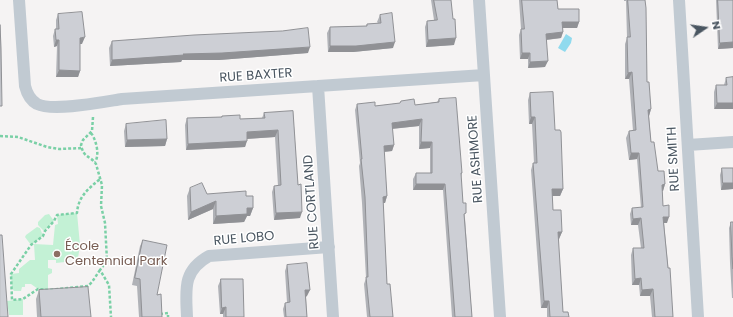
<!DOCTYPE html>
<meta charset="utf-8">
<style>
body{margin:0}
#map{position:relative;width:733px;height:317px;overflow:hidden;background:#f5f3f3;font-family:Poppins,sans-serif}
canvas{display:block}
.north{position:absolute;left:685px;top:8px;width:40px;height:40px;-webkit-text-stroke:3px #fff;paint-order:stroke;rotate:77deg;font-size:11px;font-weight:700;line-height:16px;text-align:center;color:#4a5661}
.north::after{content:'';display:block;margin:auto;width:14px;height:18px;background:#4a5661;clip-path:polygon(50% 0,100% 100%,50% 72%,0 100%)}
</style>
<div id="map">
<canvas width="733" height="317"></canvas>
<div class="north">N</div>
</div>
<script>
const g = document.querySelector('canvas').getContext('2d');
g.lineJoin = 'round';
function fill(path, color) { g.fillStyle = color; g.fill(path, 'evenodd'); }
function strokePath(path, color, width, dash) { g.strokeStyle = color; g.lineWidth = width; g.lineCap = dash ? 'butt' : 'round'; g.setLineDash(dash || []); g.stroke(path); }
function write(font, color, halo, rows, align = 'center') {
  g.font = font + ' Poppins,sans-serif'; g.lineWidth = 3; g.setLineDash([]); g.textBaseline = 'middle'; g.strokeStyle = halo; g.fillStyle = color; for (const [text, x, y, turn = 0] of rows) {
    g.save(); g.translate(x, y); g.rotate((+turn || 0) * Math.PI / 180); g.textAlign = isNaN(turn) ? turn : align; if (halo) g.strokeText(text, 0, 0); g.fillText(text, 0, 0); g.restore();
  }
}
const green = new Path2D(`
 M 77,213 L 80,245 L 78,258 L 65,259 L 65,262 L 56,263 L 56,260 L 48,260 L 48,268 L 52,269 L 52,273 L 48,275 L 48,290 L 38,289 L 31,284 L 25,284 L 25,287 L 22,287 L 21,291 L 14,291 L 12,288 L 11,274 L 19,273 L 19,269 L 30,260 L 35,260 L 34,244 L 53,245 L 55,225 L 58,224 L 57,215 Z
 M 49,214 L 54,221 L 44,231 L 38,225 L 38,222 L 45,215 Z
 M 37,227 L 40,228 L 43,236 L 31,245 L 25,237 L 26,235 Z
 M 23,299 L 23,315 L 9,315 L 7,301 Z`);
const water = new Path2D(`
 M 566,34 L 572,38 L 571,43 L 565,52 L 558,48 Z`);
const path = new Path2D(`
 M 93,117 L 92,131 L 83,140 L 81,145 C 84,159 90,155 96,164 L 102,185 L 101,206 L 105,223 L 107,261 L 100,270 L 109,285 L 111,317
 M 91,133 C 96,139 100,155 95,162
 M 0,136 L 18,137 L 47,147 L 59,149 L 82,148
 M 100,270 L 92,282 L 88,286 L 48,290 L 38,289 L 23,299 L 12,300 L 11,274 L 31,245 L 43,236 L 45,231 L 54,221 L 57,215 L 77,213 C 78,197 88,189 100,179
 M 160,314 L 168,313 L 168,317`);
const minor = new Path2D(`
 M 19,0 L 25,86 C 27,94 30,100 37,104 C 53,112 103,102 122,99 L 484,75
 M 479,0 L 500,317
 M 679,0 L 698,317
 M 318,86 L 333,317
 M 688,145 L 733,142
 M 187,317 C 186,290 182,271 209,256 L 329,247`);
const wall = new Path2D(`
 M 431,0 L 451,0 L 454,45 L 426,47 L 425,27 L 427,21 L 434,20 Z
 M 519,0 L 557,0 L 558,9 L 579,22 L 577,28 L 563,28 L 563,32 L 561,38 L 547,40 L 545,67 L 528,68 L 528,59 L 520,59 L 519,35 L 521,29 Z
 M 624,0 L 645,0 L 647,82 L 651,109 L 649,116 L 651,142 L 658,171 L 665,184 L 663,191 L 662,191 L 663,206 L 667,223 L 664,223 L 673,317 L 652,317 L 650,296 L 640,296 L 639,285 L 632,285 L 631,255 L 633,248 L 641,248 L 638,225 L 631,225 L 630,214 L 632,208 L 641,208 L 637,159 L 629,160 L 626,138 L 629,131 L 633,131 L 629,79 L 625,79 L 625,44 L 627,38 L 626,1 L 624,1 Z
 M 716,0 L 733,0 L 733,48 L 718,49 Z
 M 58,14 L 82,44 L 80,44 L 80,71 L 78,77 L 56,77 L 57,46 L 54,47 L 53,36 L 55,29 L 56,29 L 56,20 Z
 M 380,15 L 393,48 L 353,52 L 328,52 L 327,33 L 330,27 L 366,26 L 367,24 L 378,23 L 377,22 Z
 M 112,41 L 308,53 L 219,60 L 182,60 L 181,62 L 110,66 L 109,48 Z
 M 733,77 L 714,109 L 714,92 L 716,85 L 724,85 L 726,78 Z
 M 530,93 L 555,130 L 563,189 L 560,196 L 552,196 L 553,210 L 562,232 L 559,239 L 558,239 L 563,312 L 569,317 L 547,317 L 547,308 L 541,308 L 531,170 L 533,163 L 534,163 L 532,124 L 529,124 L 528,100 Z
 M 439,99 L 462,173 L 461,177 L 463,203 L 465,218 L 472,317 L 452,317 L 443,190 L 413,190 L 413,179 L 416,173 L 430,173 L 430,148 L 419,149 L 419,126 L 392,129 L 394,145 L 392,151 L 384,152 L 387,196 L 385,203 L 383,203 L 387,284 L 393,317 L 367,317 L 364,284 L 366,278 L 362,203 L 359,166 L 360,163 L 355,110 L 357,104 L 375,106 L 400,103 L 401,101 L 415,105 L 437,102 Z
 M 293,111 L 300,218 L 274,220 L 272,192 L 274,186 L 278,186 L 275,137 L 247,139 L 245,147 L 186,150 L 185,125 L 187,118 L 221,117 L 222,116 L 240,119 L 262,118 L 264,113 Z
 M 126,124 L 167,139 L 165,146 L 125,147 L 124,131 Z
 M 722,168 L 733,168 L 733,189 L 721,190 L 720,175 Z
 M 190,188 L 207,194 L 246,196 L 253,208 L 250,216 L 247,216 L 244,222 L 213,224 L 213,209 L 188,220 L 187,196 Z
 M 731,222 L 733,222 L 733,298 L 732,298 L 730,263 L 729,228 Z
 M 143,240 L 157,295 L 162,317 L 139,317 L 137,286 L 132,285 L 140,246 Z
 M 287,265 L 307,296 L 306,297 L 307,317 L 284,317 L 283,309 L 285,303 L 287,303 L 285,271 Z
 M 221,279 L 244,317 L 223,317 L 223,314 L 220,314 L 218,286 Z
 M 39,290 L 91,317 L 37,317 L 36,299 Z`);
const shadedWall = new Path2D(`
 M 562,22 L 579,22 L 577,28 L 560,28 Z
 M 563,32 L 561,38 L 544,40 L 546,34 Z
 M 85,37 L 82,44 L 78,44 L 80,38 Z
 M 456,38 L 454,45 L 426,47 L 428,40 Z
 M 56,40 L 59,40 L 57,46 L 54,47 Z
 M 395,42 L 393,48 L 353,52 L 328,52 L 330,46 Z
 M 733,42 L 733,48 L 718,49 L 720,43 Z
 M 310,47 L 308,53 L 219,60 L 182,60 L 181,62 L 110,66 L 112,60 L 183,54 Z
 M 522,53 L 530,53 L 528,59 L 520,59 Z
 M 548,61 L 545,67 L 528,68 L 530,62 Z
 M 59,70 L 80,71 L 78,77 L 56,77 Z
 M 632,72 L 629,79 L 625,79 L 628,73 Z
 M 717,103 L 733,103 L 733,109 L 714,109 Z
 M 651,109 L 649,116 L 646,116 L 648,110 Z
 M 531,117 L 535,117 L 532,124 L 529,124 Z
 M 422,119 L 419,126 L 390,129 L 392,123 Z
 M 278,130 L 275,137 L 245,139 L 247,132 Z
 M 167,139 L 165,146 L 125,147 L 127,140 Z
 M 247,141 L 245,147 L 186,150 L 188,144 Z
 M 421,142 L 432,142 L 430,148 L 419,149 Z
 M 394,145 L 392,151 L 382,152 L 384,146 Z
 M 631,153 L 639,153 L 637,159 L 629,160 Z
 M 723,183 L 733,183 L 733,189 L 721,190 Z
 M 416,184 L 445,184 L 443,190 L 413,190 Z
 M 665,184 L 663,191 L 659,191 L 662,185 Z
 M 552,189 L 563,189 L 560,196 L 549,196 Z
 M 387,196 L 385,203 L 380,203 L 383,197 Z
 M 216,201 L 213,209 L 188,220 L 191,212 Z
 M 247,208 L 253,208 L 250,216 L 247,216 L 244,222 L 213,224 L 216,216 Z
 M 302,212 L 300,218 L 274,220 L 276,213 Z
 M 663,217 L 669,217 L 667,223 L 661,223 Z
 M 641,218 L 638,225 L 631,225 L 633,219 Z
 M 558,232 L 562,232 L 559,239 L 555,239 Z
 M 641,278 L 639,285 L 632,285 L 635,279 Z
 M 653,289 L 650,296 L 640,296 L 642,290 Z
 M 305,290 L 310,290 L 307,296 L 303,297 Z
 M 544,301 L 549,301 L 547,308 L 541,308 Z
 M 226,307 L 223,314 L 220,314 L 222,308 Z`);
const building = new Path2D(`
 M 434,0 L 451,0 L 453,19 L 455,19 L 456,38 L 428,40 L 427,21 L 437,20 Z
 M 522,0 L 557,0 L 558,9 L 579,9 L 579,22 L 562,22 L 563,32 L 546,34 L 548,61 L 530,62 L 530,53 L 522,53 L 521,29 L 524,29 Z
 M 628,0 L 645,0 L 646,8 L 647,82 L 649,82 L 651,109 L 648,110 L 651,142 L 654,142 L 658,171 L 664,171 L 665,184 L 662,185 L 663,206 L 669,205 L 669,217 L 663,217 L 668,268 L 670,268 L 673,317 L 655,317 L 653,289 L 642,290 L 641,278 L 635,279 L 633,248 L 644,248 L 641,218 L 633,219 L 632,208 L 643,207 L 639,153 L 631,153 L 629,131 L 636,130 L 632,72 L 628,73 L 627,37 L 630,37 Z
 M 718,0 L 733,0 L 733,42 L 720,43 Z
 M 82,12 L 85,37 L 80,38 L 80,71 L 59,70 L 59,40 L 56,40 L 55,29 L 59,29 L 58,14 Z
 M 392,13 L 395,42 L 356,46 L 330,46 L 330,27 L 367,26 L 367,24 L 381,23 L 380,15 Z
 M 0,25 L 1,48 L 2,106 L 0,106 Z
 M 308,28 L 310,47 L 222,53 L 183,54 L 184,55 L 112,60 L 112,41 L 194,35 L 282,31 Z
 M 733,77 L 733,103 L 717,103 L 716,85 L 727,85 L 726,78 Z
 M 553,92 L 555,130 L 560,130 L 561,132 L 563,189 L 552,189 L 553,210 L 561,210 L 562,232 L 558,232 L 563,312 L 568,312 L 569,317 L 550,317 L 549,301 L 544,301 L 533,163 L 537,163 L 535,117 L 531,117 L 530,93 Z
 M 456,98 L 462,173 L 461,173 L 463,203 L 466,203 L 466,213 L 464,214 L 472,317 L 455,317 L 445,184 L 416,184 L 416,173 L 432,173 L 432,142 L 421,142 L 422,119 L 392,123 L 394,145 L 384,146 L 387,196 L 383,197 L 387,284 L 390,284 L 393,317 L 370,317 L 366,277 L 368,277 L 365,197 L 361,159 L 362,159 L 357,104 L 375,102 L 375,106 L 400,103 L 401,101 L 414,99 L 415,105 L 439,102 L 439,99 Z
 M 293,111 L 298,185 L 301,184 L 302,212 L 276,213 L 274,186 L 281,185 L 278,130 L 247,132 L 247,141 L 188,144 L 187,118 L 222,117 L 222,116 L 240,115 L 240,119 L 265,118 L 264,113 Z
 M 166,120 L 167,139 L 127,140 L 126,124 Z
 M 722,168 L 733,168 L 733,183 L 723,183 Z
 M 202,183 L 207,194 L 246,191 L 246,196 L 253,196 L 253,208 L 247,208 L 247,214 L 216,216 L 216,201 L 191,212 L 190,188 Z
 M 731,222 L 733,222 L 733,269 L 732,257 Z
 M 0,235 L 2,235 L 8,317 L 0,317 Z
 M 143,240 L 167,245 L 157,295 L 161,294 L 162,317 L 142,317 L 140,279 L 135,278 Z
 M 307,263 L 310,290 L 305,290 L 307,317 L 286,317 L 285,303 L 290,302 L 287,265 Z
 M 221,279 L 243,279 L 244,317 L 226,317 L 226,307 L 222,308 Z
 M 88,287 L 91,317 L 41,317 L 39,290 Z`);
const markers = [
 [57,254,4,"#8d6e63"]
];
const streetNames = [
 ["RUE BAXTER",256,76,-4],
 ["RUE ASHMORE",476,159,-94],
 ["RUE SMITH",674,159,-93],
 ["RUE CORTLAND",312,202,-94],
 ["RUE LOBO",244,239,-5]
];
const educationNames = [
 ["École",65,247],
 ["Centennial Park",65,262]
];
fill(green, '#c3f1d5');
fill(water, '#90daee');
strokePath(path, '#7ad0a6', 2.5, [3, 2]);
strokePath(minor, '#c1cad2', 12);
fill(wall, '#b0b2b7');
fill(shadedWall, '#909195');
fill(building, '#cdcfd5');
strokePath(building, '#909195', 1);
for (const [x, y, r, color] of markers) { const dot = new Path2D(); dot.arc(x, y, r, 0, 2 * Math.PI); g.fillStyle = color; g.fill(dot); strokePath(dot, '#fff', 1.5); }
write('13px', '#4a5661', '#fff', streetNames);
write('13px', '#785e54', '#fff', educationNames, 'left');
</script>
